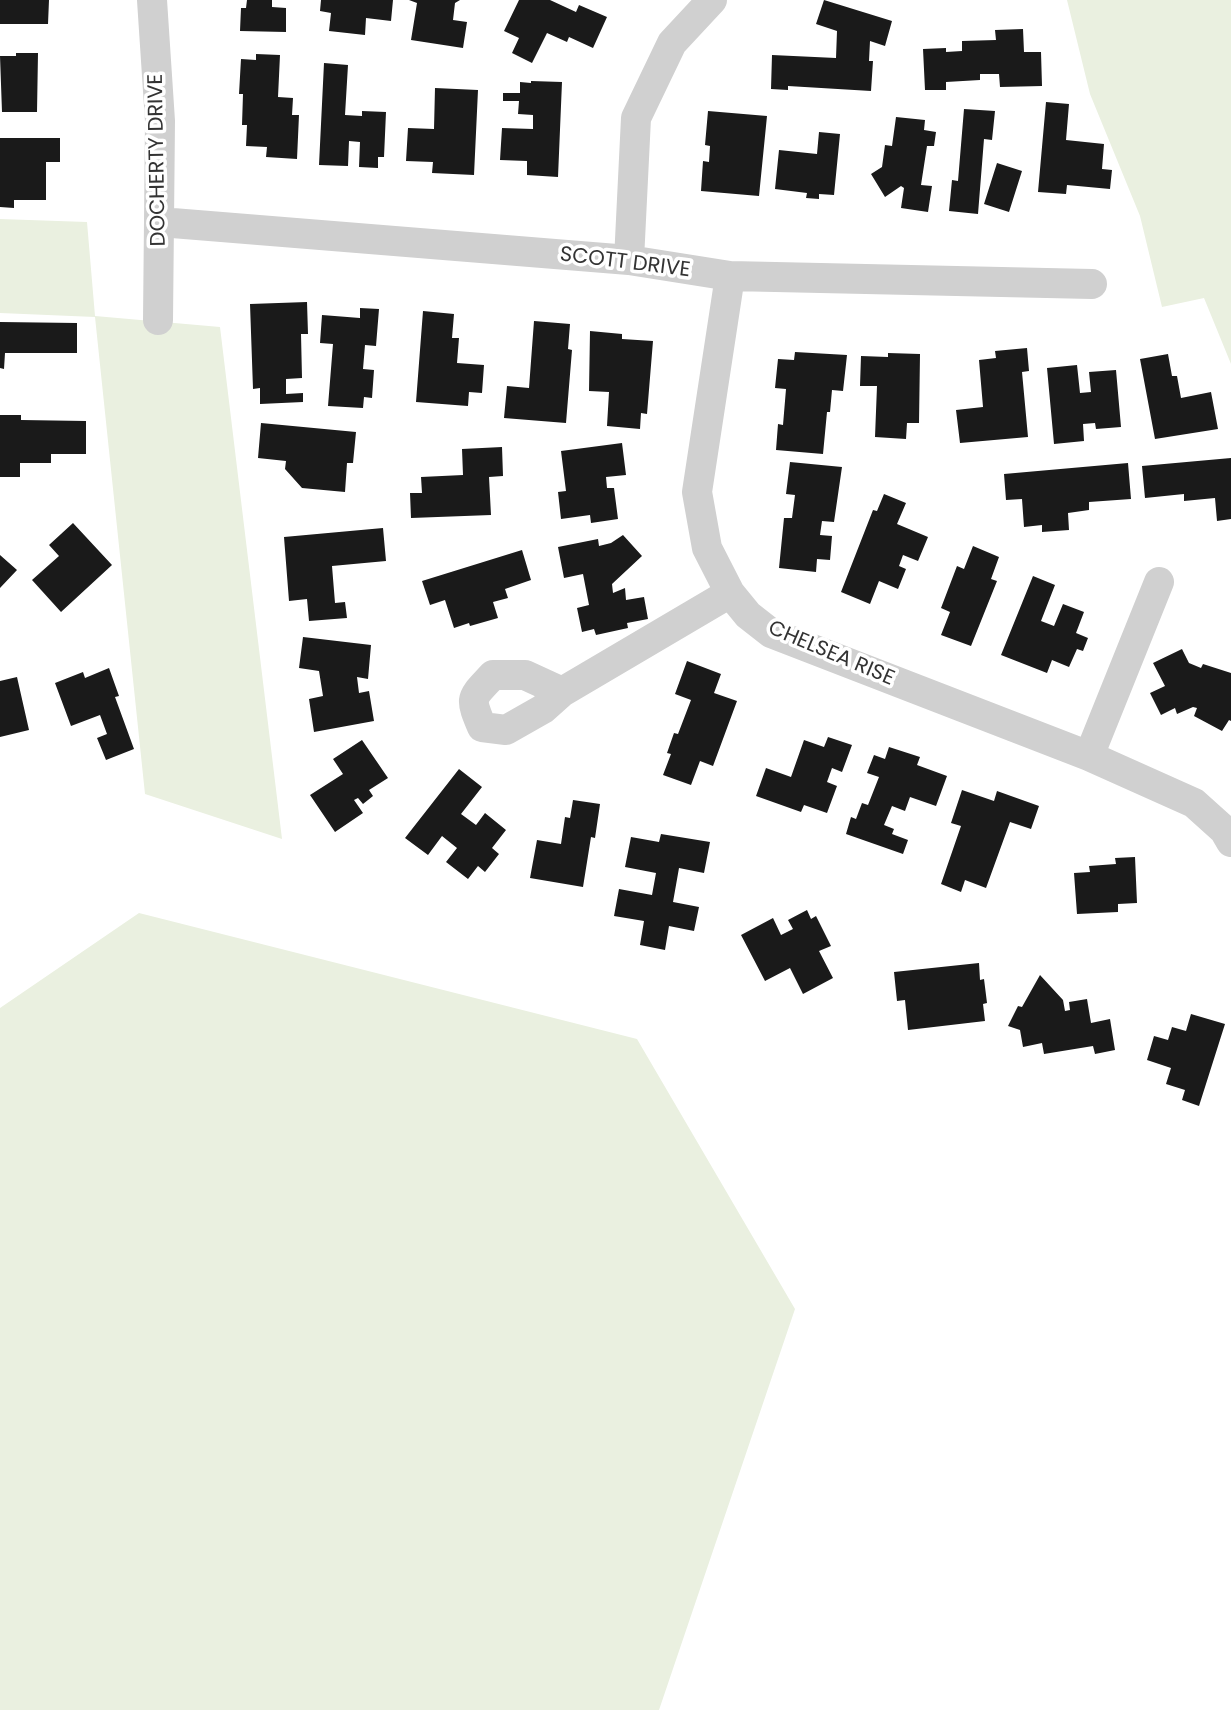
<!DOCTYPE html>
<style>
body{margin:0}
canvas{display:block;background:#fff}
</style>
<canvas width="1231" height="1710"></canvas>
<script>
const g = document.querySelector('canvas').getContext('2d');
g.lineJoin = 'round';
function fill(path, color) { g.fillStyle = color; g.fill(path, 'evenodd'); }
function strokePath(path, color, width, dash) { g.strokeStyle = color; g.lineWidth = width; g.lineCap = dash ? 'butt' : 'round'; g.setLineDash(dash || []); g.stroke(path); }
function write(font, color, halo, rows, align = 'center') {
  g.font = font + ' Poppins,sans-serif'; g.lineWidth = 7; g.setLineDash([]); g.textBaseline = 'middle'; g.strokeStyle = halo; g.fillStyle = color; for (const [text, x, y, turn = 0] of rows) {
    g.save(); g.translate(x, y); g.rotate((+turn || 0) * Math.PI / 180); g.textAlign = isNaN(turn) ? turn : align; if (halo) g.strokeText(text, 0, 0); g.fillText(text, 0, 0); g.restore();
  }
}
const green = new Path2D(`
 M 1067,0 L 1231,0 L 1231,364 L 1204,298 L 1162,307 L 1140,216 L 1090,94 Z
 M 0,219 L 87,222 L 95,316 L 220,327 L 282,839 L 145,794 L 95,317 L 0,313 Z
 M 139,913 L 637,1039 L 795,1309 L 659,1710 L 0,1710 L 0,1008 Z`);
const building = new Path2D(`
 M 0,0 L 49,0 L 48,24 L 0,24 Z
 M 247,0 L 272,0 L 272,7 L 286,8 L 286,32 L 240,31 L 241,8 L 246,8 Z
 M 321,0 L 393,0 L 391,21 L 366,18 L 365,35 L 329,31 L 331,13 L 320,11 Z
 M 409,0 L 460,0 L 455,3 L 453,20 L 467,22 L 463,48 L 411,40 L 417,3 Z
 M 519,0 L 550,0 L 576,12 L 579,5 L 607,17 L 593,48 L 569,37 L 567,42 L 547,33 L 532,63 L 512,53 L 519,38 L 504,31 Z
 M 824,0 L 892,21 L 885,46 L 870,41 L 869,61 L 873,61 L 871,91 L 788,86 L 788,90 L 771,89 L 772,55 L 836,58 L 837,31 L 816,24 Z
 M 1023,29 L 1024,52 L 1041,52 L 1042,86 L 1000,87 L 999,74 L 980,74 L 980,80 L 946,82 L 946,90 L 925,90 L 923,49 L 946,48 L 946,52 L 962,51 L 962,41 L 996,40 L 995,30 Z
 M 16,53 L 38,53 L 37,112 L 2,112 L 0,56 L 16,56 Z
 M 256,54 L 280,55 L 278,97 L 293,98 L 292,115 L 299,115 L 297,159 L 266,157 L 267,147 L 246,146 L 247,125 L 242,125 L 243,94 L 239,94 L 241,59 L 256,60 Z
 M 324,63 L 348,65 L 345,115 L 362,116 L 362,111 L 386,112 L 384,157 L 378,157 L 378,168 L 359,167 L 360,142 L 349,141 L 348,166 L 319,165 Z
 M 531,81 L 562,82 L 558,177 L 527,175 L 527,161 L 500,160 L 502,128 L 533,129 L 533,115 L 518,114 L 519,101 L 503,101 L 503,93 L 520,93 L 520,82 L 531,83 Z
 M 435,88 L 478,90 L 474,175 L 432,173 L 433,162 L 406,161 L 408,128 L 434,129 Z
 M 1046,102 L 1069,104 L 1066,140 L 1104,144 L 1102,169 L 1112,170 L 1110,189 L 1067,185 L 1066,194 L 1038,192 Z
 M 964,109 L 995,111 L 992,140 L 984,139 L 978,214 L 949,211 L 952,180 L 958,181 Z
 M 708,111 L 767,116 L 759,196 L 701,191 L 703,161 L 709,162 L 710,146 L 705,145 Z
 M 896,117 L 925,120 L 924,130 L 936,132 L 934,146 L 927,146 L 921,185 L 932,186 L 928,212 L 901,208 L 904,188 L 901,186 L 885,197 L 871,174 L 882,167 L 885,145 L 892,146 Z
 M 819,132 L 840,134 L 834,195 L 819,194 L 819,199 L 806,198 L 807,193 L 775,189 L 779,150 L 817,154 Z
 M 0,138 L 60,138 L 60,162 L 46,162 L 46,200 L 14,200 L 14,208 L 0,207 Z
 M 997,163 L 1022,171 L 1009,212 L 984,204 Z
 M 307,302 L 308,334 L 301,334 L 302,378 L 286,379 L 286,394 L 303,393 L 303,402 L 260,404 L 260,388 L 253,389 L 250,304 Z
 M 360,308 L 379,309 L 376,346 L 365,345 L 363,369 L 374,370 L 372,398 L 364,397 L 363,408 L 328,406 L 333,344 L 320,343 L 322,315 L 360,318 Z
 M 423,311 L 454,314 L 452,338 L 459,338 L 457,363 L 484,365 L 482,393 L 469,392 L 468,406 L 416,402 Z
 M 534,321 L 570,324 L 568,349 L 572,350 L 566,423 L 504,418 L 507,386 L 529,388 Z
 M 0,322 L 77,323 L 77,353 L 5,353 L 4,369 L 0,368 Z
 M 590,331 L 622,334 L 622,339 L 653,341 L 647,414 L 641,413 L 640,429 L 607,426 L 609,392 L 589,391 Z
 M 1027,348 L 1029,371 L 1022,372 L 1028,437 L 960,443 L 956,410 L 983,407 L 979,360 L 996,358 L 995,351 Z
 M 795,352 L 847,355 L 843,391 L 832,390 L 830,412 L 827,412 L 823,454 L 776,450 L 778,424 L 783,425 L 786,389 L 775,388 L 778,359 L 794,360 Z
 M 888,353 L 920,354 L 919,423 L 907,423 L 906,439 L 875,437 L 877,386 L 860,386 L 861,356 L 888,357 Z
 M 1168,354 L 1172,376 L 1177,376 L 1181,398 L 1211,392 L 1218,429 L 1155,439 L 1140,359 Z
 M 1077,365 L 1080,393 L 1091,392 L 1089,372 L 1116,370 L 1121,427 L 1096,429 L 1095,423 L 1083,424 L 1084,441 L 1054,444 L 1047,368 Z
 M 0,415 L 21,415 L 21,420 L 86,421 L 86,454 L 51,454 L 51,463 L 20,463 L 20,477 L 0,477 Z
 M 261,423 L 356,432 L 353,463 L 347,463 L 345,492 L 302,488 L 285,469 L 286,461 L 258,458 Z
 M 622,443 L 626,475 L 606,477 L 607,488 L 614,488 L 618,519 L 591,523 L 590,515 L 561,519 L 558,492 L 566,491 L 561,451 Z
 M 502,447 L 503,476 L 489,477 L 491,515 L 411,518 L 410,493 L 422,493 L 421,477 L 463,475 L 462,449 Z
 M 1231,458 L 1231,519 L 1217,521 L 1215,498 L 1184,501 L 1184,494 L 1145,498 L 1142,466 Z
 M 790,462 L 842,467 L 834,522 L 822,521 L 820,535 L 832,536 L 830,560 L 817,559 L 816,572 L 779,568 L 784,518 L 792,518 L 795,495 L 786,494 Z
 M 1128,463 L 1131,499 L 1089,502 L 1089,510 L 1068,513 L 1069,530 L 1042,532 L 1042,525 L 1024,527 L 1022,499 L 1006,500 L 1004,474 Z
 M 884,494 L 906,503 L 897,524 L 928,537 L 918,561 L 903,555 L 899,566 L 906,569 L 898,589 L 879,581 L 870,604 L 841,592 L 873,510 L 877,511 Z
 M 73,523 L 112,565 L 61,612 L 32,580 L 59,556 L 49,545 Z
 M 383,528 L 386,561 L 332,566 L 335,603 L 345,602 L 347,618 L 309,621 L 307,599 L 289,601 L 284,537 Z
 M 623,535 L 642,556 L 612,584 L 613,593 L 625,588 L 626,600 L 644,597 L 648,619 L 627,623 L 628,628 L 596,635 L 594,629 L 582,632 L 577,608 L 589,605 L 583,574 L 564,578 L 558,547 L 598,539 L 599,546 L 611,543 Z
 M 973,546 L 999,557 L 991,579 L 997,581 L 971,646 L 941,635 L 950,612 L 941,608 L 957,566 L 964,569 Z
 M 522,550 L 531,580 L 505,589 L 508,598 L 493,602 L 498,618 L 470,626 L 469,623 L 454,628 L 445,600 L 430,605 L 422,581 Z
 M 0,555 L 17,570 L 0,588 Z
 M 1033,576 L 1055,585 L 1041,621 L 1054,626 L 1063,604 L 1084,612 L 1076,633 L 1088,638 L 1083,651 L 1077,649 L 1069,667 L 1052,660 L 1047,673 L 1001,655 Z
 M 303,637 L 371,645 L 368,679 L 357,677 L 359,693 L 369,691 L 374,721 L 314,732 L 309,699 L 323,696 L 319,671 L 299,668 Z
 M 1182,649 L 1189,663 L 1201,668 L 1203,664 L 1231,673 L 1231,721 L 1229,720 L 1222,731 L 1194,716 L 1197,708 L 1193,707 L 1177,714 L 1175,708 L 1161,715 L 1150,693 L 1165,686 L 1153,663 Z
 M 687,661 L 721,674 L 714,693 L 737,701 L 713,766 L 700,761 L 691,785 L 663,775 L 671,754 L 667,753 L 674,733 L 678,734 L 691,700 L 675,694 Z
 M 109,668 L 119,696 L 115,697 L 134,749 L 106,760 L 97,738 L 107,734 L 100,715 L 71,726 L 55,683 L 83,672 L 85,678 Z
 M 17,677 L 29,730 L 0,737 L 0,681 Z
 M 828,737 L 852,745 L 842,772 L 832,768 L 827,782 L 837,786 L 827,813 L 804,805 L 801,812 L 756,796 L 766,768 L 791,777 L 804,740 L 824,747 Z
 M 362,740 L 388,778 L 369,790 L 373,796 L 363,804 L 358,798 L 354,800 L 363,813 L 335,832 L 310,795 L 343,774 L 333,759 Z
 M 889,747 L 920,757 L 917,765 L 947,776 L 936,806 L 910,797 L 905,811 L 892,806 L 884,825 L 894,829 L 892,834 L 908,840 L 903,854 L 846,834 L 851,817 L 856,819 L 862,803 L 868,805 L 879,777 L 867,773 L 874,755 L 885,759 Z
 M 459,769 L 482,787 L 461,814 L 476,825 L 485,813 L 506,830 L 492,848 L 499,854 L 485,872 L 478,866 L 468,879 L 446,862 L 457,848 L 442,836 L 428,855 L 405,838 Z
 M 962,790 L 994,801 L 997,791 L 1039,806 L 1031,829 L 1010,822 L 986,888 L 965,880 L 961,892 L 941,884 L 961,826 L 951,823 Z
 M 573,800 L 600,804 L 595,838 L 591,837 L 583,887 L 530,878 L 537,840 L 561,844 L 565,817 L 570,818 Z
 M 661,834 L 710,842 L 704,873 L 679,868 L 673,902 L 699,907 L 694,931 L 669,926 L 665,950 L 640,945 L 644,921 L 614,916 L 619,889 L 652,895 L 656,873 L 625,867 L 631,837 L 659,842 Z
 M 1135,857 L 1137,903 L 1118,904 L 1118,912 L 1077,914 L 1074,873 L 1090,872 L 1089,866 L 1116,864 L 1115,858 Z
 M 807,910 L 811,919 L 816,916 L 831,946 L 819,951 L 833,978 L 803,994 L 790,968 L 765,981 L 741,935 L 773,918 L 781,935 L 793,929 L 788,920 Z
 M 979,963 L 980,980 L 984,979 L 987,1003 L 983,1004 L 985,1021 L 908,1030 L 905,1000 L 897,1001 L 894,972 Z
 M 1040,975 L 1063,1000 L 1065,1011 L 1070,1010 L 1069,1002 L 1087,999 L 1091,1023 L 1110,1019 L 1115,1050 L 1095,1054 L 1093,1046 L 1044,1054 L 1042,1043 L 1023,1047 L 1020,1030 L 1008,1026 L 1018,1006 L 1022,1007 Z
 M 1191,1014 L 1225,1024 L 1199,1106 L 1182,1100 L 1185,1090 L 1166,1084 L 1171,1068 L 1147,1060 L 1154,1036 L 1168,1040 L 1172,1027 L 1186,1031 Z`);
const minor = new Path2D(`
 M 152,0 L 160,121 L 158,320
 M 160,222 L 629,260 L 730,276 L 1092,284
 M 629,260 L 636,118 L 672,43 L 712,0
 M 730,276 L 697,492 L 707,548 L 730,593 L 748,615 L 771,633 L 1089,756 L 1194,803 L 1224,830 L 1231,842
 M 562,692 L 525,675 L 493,675 C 471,699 469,696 482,727 L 506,730 L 543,709 L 562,692 L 730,593
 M 1089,756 L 1159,582`);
const streetNames = [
 ["DOCHERTY DRIVE",158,160,-91],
 ["SCOTT DRIVE",625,263,7],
 ["CHELSEA RISE",831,654,23]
];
fill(green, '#eaf0e0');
fill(building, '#1a1a1a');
strokePath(minor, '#d0d0d0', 30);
write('21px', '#333', '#fff', streetNames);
</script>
